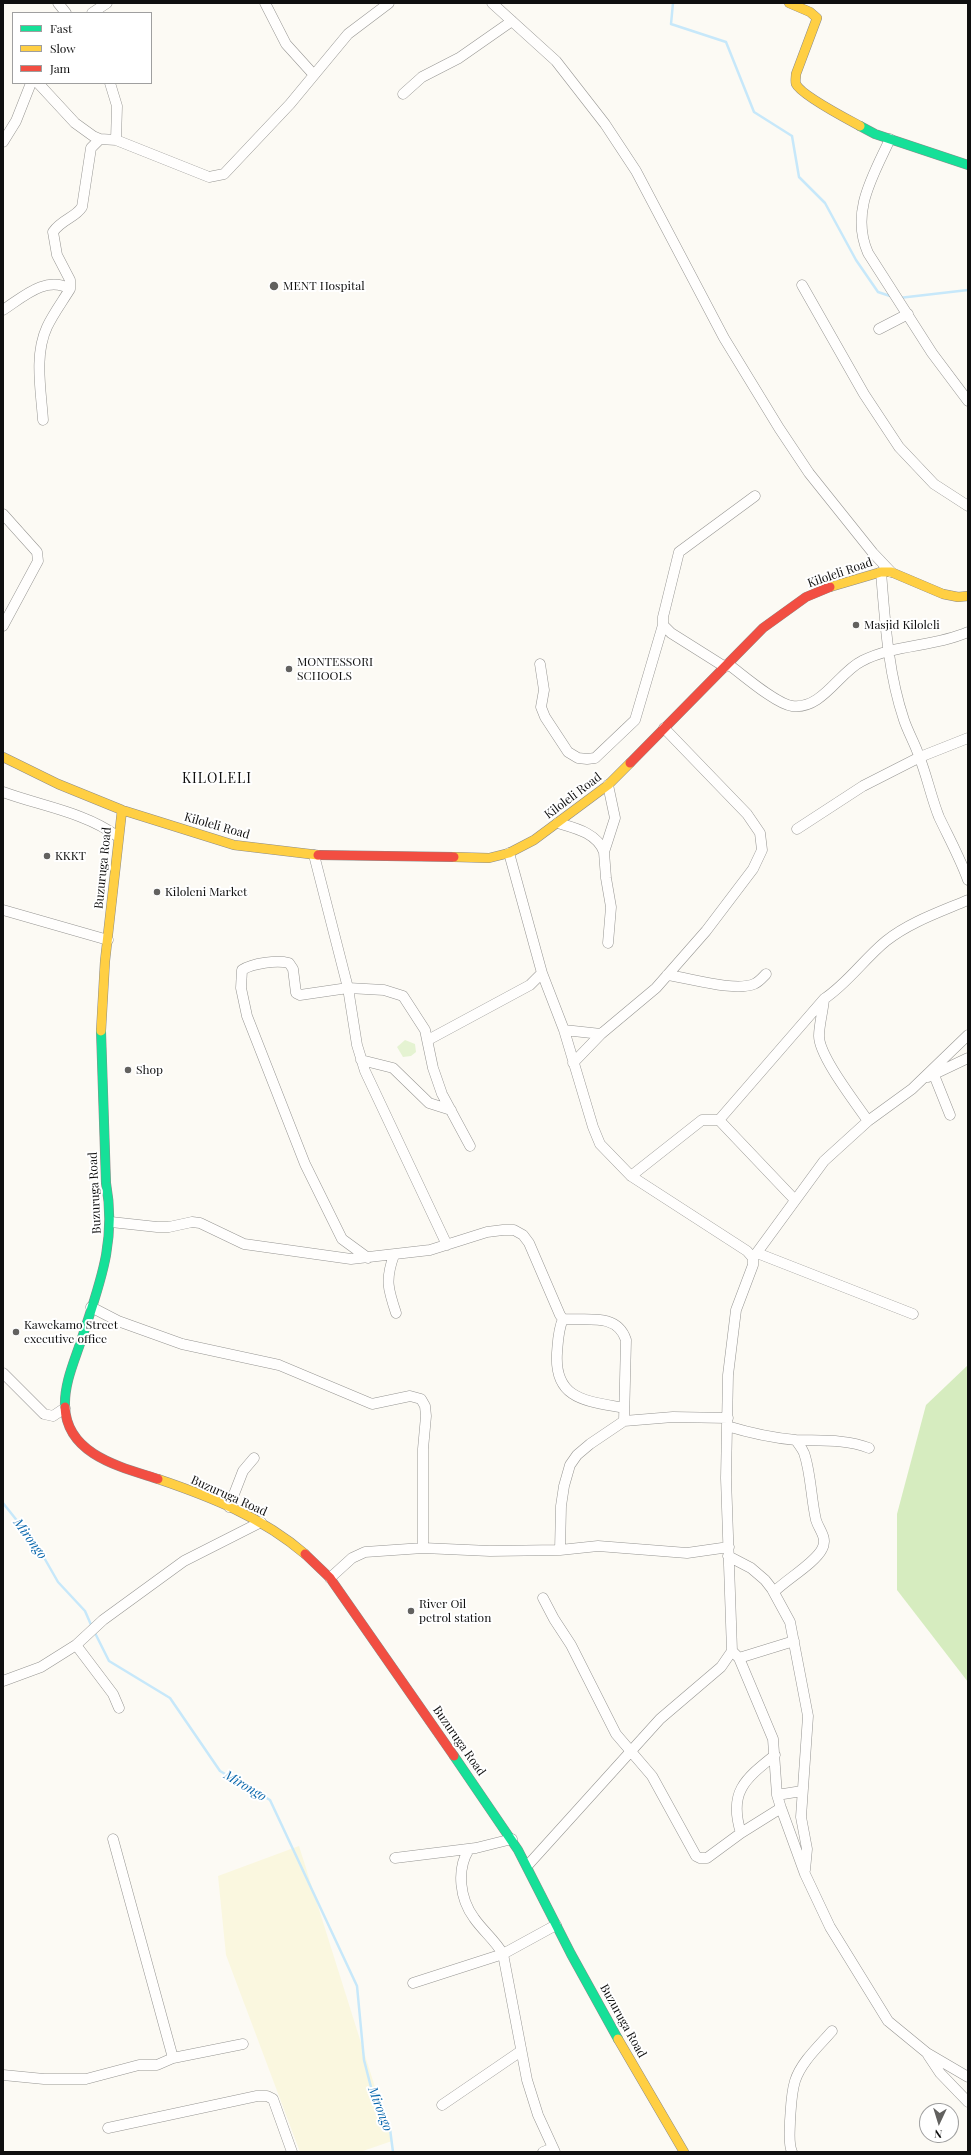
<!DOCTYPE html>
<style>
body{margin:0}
#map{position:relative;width:971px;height:2155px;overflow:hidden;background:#fcfaf4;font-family:"Playfair Display",serif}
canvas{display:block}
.frame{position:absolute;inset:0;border:4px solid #0f0f0f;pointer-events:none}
.legend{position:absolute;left:12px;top:12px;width:140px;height:72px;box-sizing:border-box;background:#fff;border:1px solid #9f9f9f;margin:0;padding:5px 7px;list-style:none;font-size:12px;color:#0f0f0f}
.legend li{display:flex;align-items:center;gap:8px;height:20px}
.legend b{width:20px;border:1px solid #9f9f9f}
.north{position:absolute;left:919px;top:2103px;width:40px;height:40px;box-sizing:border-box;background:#fff;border:1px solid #9f9f9f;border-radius:50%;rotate:184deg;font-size:11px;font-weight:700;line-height:16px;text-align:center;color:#0f0f0f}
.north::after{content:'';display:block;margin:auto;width:14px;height:18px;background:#62615f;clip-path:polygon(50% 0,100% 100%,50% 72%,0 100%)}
</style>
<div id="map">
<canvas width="971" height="2155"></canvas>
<div class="frame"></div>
<ul class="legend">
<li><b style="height:5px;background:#16e098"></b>Fast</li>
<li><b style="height:5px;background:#ffcf43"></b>Slow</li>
<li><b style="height:5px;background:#f24e42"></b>Jam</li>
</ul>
<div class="north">N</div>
</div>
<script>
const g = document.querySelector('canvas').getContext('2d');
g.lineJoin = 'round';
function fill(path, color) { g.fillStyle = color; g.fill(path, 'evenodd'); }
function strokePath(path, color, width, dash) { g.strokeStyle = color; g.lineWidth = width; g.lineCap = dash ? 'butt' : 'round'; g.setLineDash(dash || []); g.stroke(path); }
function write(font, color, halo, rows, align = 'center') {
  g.font = font + ' "Playfair Display",serif'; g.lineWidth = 4; g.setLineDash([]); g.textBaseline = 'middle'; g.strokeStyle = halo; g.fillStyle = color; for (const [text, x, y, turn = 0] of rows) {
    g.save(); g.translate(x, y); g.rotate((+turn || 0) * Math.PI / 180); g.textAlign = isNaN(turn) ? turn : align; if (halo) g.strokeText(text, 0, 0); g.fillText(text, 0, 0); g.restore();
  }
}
const farmland = new Path2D(`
 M 299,1846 L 392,2141 L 360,2152 L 300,2152 L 226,1955 L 218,1876 Z`);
const green = new Path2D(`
 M 405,1040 L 415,1044 L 416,1052 L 411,1056 L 403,1057 L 397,1047 Z`);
const forest = new Path2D(`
 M 968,1365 L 968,1682 L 897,1590 L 897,1514 L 926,1405 Z`);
const stream = new Path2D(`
 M 673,3 L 671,24 L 726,42 L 754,112 L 792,136 L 799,177 L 825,203 L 856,260 L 878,292 L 893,297
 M 899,298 L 968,290
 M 3,1503 L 38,1547 L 58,1582 L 85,1611 L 92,1627
 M 94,1631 L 109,1661 L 170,1698 L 220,1771 L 270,1800 L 357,1986 L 364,2060 L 373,2095 L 390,2129 L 393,2152`);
const street = new Path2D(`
 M 58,3 L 66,13
 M 265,3 L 286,44 L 314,75
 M 492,3 L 556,61 L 605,124 L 636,171 L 724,338 L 779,428 L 809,473 L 873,553 L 891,572
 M 92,13 L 107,3
 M 38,83 L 75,123 L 93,136 L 100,139
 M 110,83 L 117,106 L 116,140
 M 403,94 L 422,77 L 459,58 L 512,21
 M 890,139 C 873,176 850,212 868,253 L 932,353 L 968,401
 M 3,142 L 16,121 L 31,83
 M 802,285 L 864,394 L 899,447 L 934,484 L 968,506
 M 3,310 C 23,297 46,275 70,289
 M 879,329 L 908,314
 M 43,420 C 41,390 34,355 47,327 C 53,314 62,302 70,289 L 70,280 L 57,255 L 53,232 C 62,219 75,218 82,207 L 91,148 L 100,139 L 116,140 L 209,177 L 224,174 L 290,104 L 348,34 L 389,3
 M 3,514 L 37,552 L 38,561 L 3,626
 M 881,572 C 885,621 888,673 904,720 C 908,732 915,744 919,756 C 927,776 931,797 939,817 C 949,838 960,858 968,880
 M 540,664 L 544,690 L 541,707 L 545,717 L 568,752 L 578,758 L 587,759 L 595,758 L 635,720 L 663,625
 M 728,664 C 743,675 776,704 792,706 C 822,710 839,672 862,661 C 895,644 934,647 968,632
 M 725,667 L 671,633 L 663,625 L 663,617 L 679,552 L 755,496
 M 608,785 L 615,818 L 604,852 L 606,878 L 611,907 L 608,943
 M 3,792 C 41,806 84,812 117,836
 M 558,823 C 575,828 597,833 604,852
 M 797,829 L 863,786 L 920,757 L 968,738
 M 509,853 L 542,973 L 564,1030 L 593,1127 L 600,1144 L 631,1176 L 747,1251 L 753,1258 L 753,1265 L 736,1310 L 728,1375 L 726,1478 L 732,1651 L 721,1667 L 660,1719 L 528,1865
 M 314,855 L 348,988 L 357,1045 L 365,1071 L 447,1245
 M 3,910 L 108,940
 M 667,975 C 690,978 734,992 754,984 C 759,982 763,977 766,974
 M 824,999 C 823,1011 819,1025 819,1036 C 819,1056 855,1102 868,1121
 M 564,1030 L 601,1034
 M 428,1040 L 530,985 L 542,973
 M 361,1060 L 393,1068 L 429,1103 L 451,1110
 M 573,1063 L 601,1034 L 656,988 L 706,931 L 753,869 L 762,850 L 760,833 L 747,814 L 664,728
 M 934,1075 L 950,1115
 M 928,1077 L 968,1058
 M 719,1120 L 824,999 C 848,983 864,959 886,941 C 910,922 940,912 968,900
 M 631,1176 L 702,1120 L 719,1120 L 795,1200
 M 111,1222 L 157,1227 L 169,1227 L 192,1222 L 200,1223 L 244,1244 L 351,1259 L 430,1250 L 487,1232 L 503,1230 L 514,1230 L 523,1235 L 529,1243 L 560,1315 L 563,1319 C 585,1321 617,1312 626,1340 L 624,1421
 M 757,1253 L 913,1314
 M 394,1255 C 385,1280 388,1289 396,1313
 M 368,1258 L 342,1239 L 305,1164 L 247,1016 L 241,988 L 242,970 C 253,963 277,960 289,963 L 293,969 L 296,993 L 300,995 L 348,988 L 384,990 L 403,996 L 425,1030 L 433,1068 L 442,1094 L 470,1146
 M 753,1258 L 824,1161 L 868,1121 L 912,1089 L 968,1035
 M 91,1307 L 118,1321 L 182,1344 L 279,1365 L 372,1404 L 410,1396 L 421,1399 L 425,1406 L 426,1416 L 423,1449 L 423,1548
 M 563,1319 C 558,1330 558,1341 557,1353 C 554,1400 587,1401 624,1408
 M 3,1373 L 44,1414 L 53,1416 L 65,1408
 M 727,1426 C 750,1433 773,1438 796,1440 C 820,1441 846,1439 869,1448
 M 229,1507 L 243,1471 L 254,1458
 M 560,1550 L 561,1506 L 564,1486 L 570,1465 L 577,1455 L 590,1444 L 624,1421 L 673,1417 L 728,1418
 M 728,1556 L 751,1568 L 765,1580 L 772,1589 L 790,1622 L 808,1716 L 801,1817 L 807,1849 L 805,1870
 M 330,1578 L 352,1558 L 365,1552 L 423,1548 L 490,1551 L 560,1550 L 598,1546 L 687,1553 L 729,1547
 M 774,1592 C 787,1579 815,1563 822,1549 C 828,1538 819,1530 816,1520 C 811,1499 811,1473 804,1453 C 802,1448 798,1444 796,1440
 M 543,1598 L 554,1619 L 571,1645 L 616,1734 L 652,1776 L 696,1856 L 700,1858 L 707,1858 L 741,1833 L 781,1808
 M 76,1645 L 113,1694 L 119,1708
 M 732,1651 L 739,1658 L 773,1739 L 777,1795 L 781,1808 L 805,1874 L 830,1927 L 888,2021 L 927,2053 L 968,2077
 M 739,1658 L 794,1641
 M 3,1681 L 41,1667 L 76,1645 L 103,1620 L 184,1561 L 261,1522
 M 777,1795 L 802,1791
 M 741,1833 C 728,1792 745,1779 775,1755
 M 113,1839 L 173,2058
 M 469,1849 C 456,1870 460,1899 474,1918 C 483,1931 495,1940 503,1954 L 527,2080 L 538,2115 L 555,2152
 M 395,1858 L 476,1848 L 512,1839
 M 413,1983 L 503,1954 L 556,1925
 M 928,2055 L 940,2073 L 968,2102
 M 3,2075 L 44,2079 L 86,2079 L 139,2065 L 157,2065 L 173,2058 L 243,2044
 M 442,2105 L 521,2051
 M 108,2128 L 257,2096 L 267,2096 L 273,2099 L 292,2152
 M 543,2152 L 553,2148
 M 792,2152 C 788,2143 790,2131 790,2121 C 791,2108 791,2094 795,2081 C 801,2062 819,2046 832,2031`);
const fast = new Path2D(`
 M 860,126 L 875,134 L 968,165
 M 65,1407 C 64,1384 74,1362 81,1341 C 99,1285 117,1243 106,1183 L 101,1031
 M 454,1756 L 518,1850 L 571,1954 L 618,2039`);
const slow = new Path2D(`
 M 789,3 L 810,12 L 817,18 L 796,74 C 796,77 795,81 796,84 C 801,95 847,119 860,126
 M 830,587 L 881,572 L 891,572 L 943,594 L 958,597 L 968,596
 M 3,757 L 58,784 L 122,810 L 234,845 L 318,855
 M 454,857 L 489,858 L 509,853 L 534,840 L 608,785 L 630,763
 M 101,1031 L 105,961 L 122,810
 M 158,1479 C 211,1497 262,1517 305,1554
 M 618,2039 L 684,2152`);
const jam = new Path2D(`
 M 630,763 L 763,628 L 806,597 L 830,587
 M 318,855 L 454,857
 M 65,1407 C 67,1455 121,1467 158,1479
 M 305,1554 L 330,1578 L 454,1756`);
const markers = [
 [274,286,5,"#62615f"],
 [856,625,4,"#62615f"],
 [289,669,4,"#62615f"],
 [47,856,4,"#62615f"],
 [157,892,4,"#62615f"],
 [128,1070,4,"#62615f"],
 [16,1332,4,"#62615f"],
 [411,1611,4,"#62615f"]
];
const poiNames = [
 ["MENT Hospital",283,286],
 ["Masjid Kiloleli",864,625],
 ["MONTESSORI",297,662],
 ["SCHOOLS",297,676],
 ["KKKT",55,856],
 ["Kiloleni Market",165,892],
 ["Shop",136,1070],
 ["Kawekamo Street",24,1325],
 ["executive office",24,1339],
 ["River Oil",419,1604],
 ["petrol station",419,1618]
];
const streetNames = [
 ["Kiloleli Road",840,573,-19],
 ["Kiloleli Road",573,796,-37],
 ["Kiloleli Road",217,826,16],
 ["Buzuruga Road",103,868,-84],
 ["Buzuruga Road",95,1193,-93],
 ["Buzuruga Road",229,1496,24],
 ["Buzuruga Road",459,1741,55],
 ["Buzuruga Road",623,2021,61]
];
const waterNames = [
 ["Mirongo",30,1539,54],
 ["Mirongo",245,1786,31],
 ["Mirongo",380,2109,69]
];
const quarterNames = [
 ["KILOLELI",217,779]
];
fill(farmland, '#faf7df');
fill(green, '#e5f3d2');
fill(forest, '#d6ecbf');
strokePath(stream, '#c7e8fa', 2.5);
strokePath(street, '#969592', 11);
strokePath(fast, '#8c8b89', 10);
strokePath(slow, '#8c8b89', 10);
strokePath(jam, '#8c8b89', 10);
strokePath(street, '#fffefd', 10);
strokePath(fast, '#16e098', 9);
strokePath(slow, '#ffcf43', 9);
strokePath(jam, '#f24e42', 9);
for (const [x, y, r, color] of markers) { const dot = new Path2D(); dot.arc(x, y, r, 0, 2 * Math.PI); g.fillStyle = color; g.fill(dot); strokePath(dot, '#fff', 1.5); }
write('12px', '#0f0f0f', '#fff', poiNames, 'left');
write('12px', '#0f0f0f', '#fff', streetNames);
write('italic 13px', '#0b68ad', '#fff', waterNames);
g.letterSpacing = '1px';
write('14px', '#0f0f0f', '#fff', quarterNames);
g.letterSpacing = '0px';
</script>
